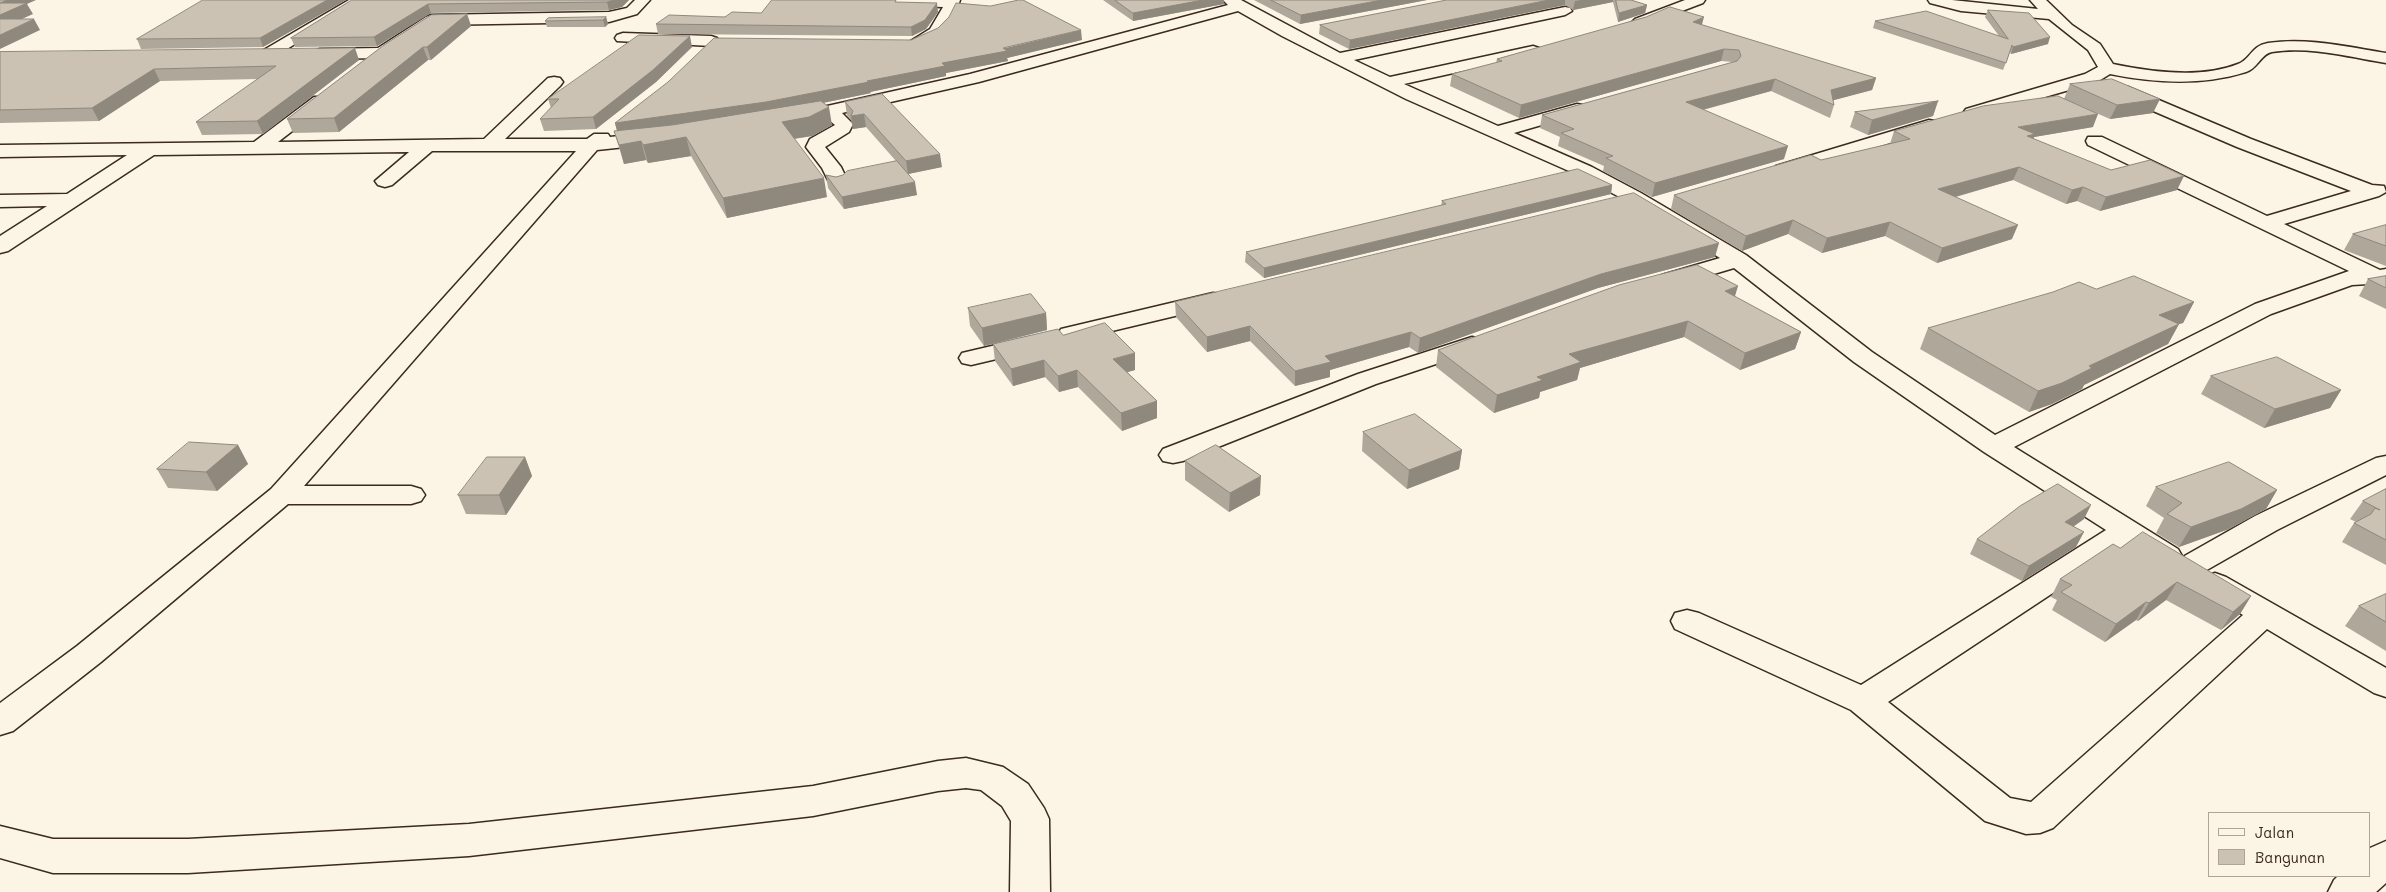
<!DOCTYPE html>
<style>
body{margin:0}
#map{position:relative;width:2386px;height:892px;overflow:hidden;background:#fcf5e5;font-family:Mali,sans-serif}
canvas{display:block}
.legend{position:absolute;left:2208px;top:812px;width:162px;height:65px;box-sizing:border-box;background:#fcf5e5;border:1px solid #afa495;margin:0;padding:6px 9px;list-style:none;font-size:15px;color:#3b2a1e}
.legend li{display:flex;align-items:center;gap:10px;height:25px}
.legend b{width:25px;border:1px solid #afa495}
</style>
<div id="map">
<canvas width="2386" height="892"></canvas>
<ul class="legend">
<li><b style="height:6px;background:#fcf5e5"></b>Jalan</li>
<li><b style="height:14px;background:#ccc2b3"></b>Bangunan</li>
</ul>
</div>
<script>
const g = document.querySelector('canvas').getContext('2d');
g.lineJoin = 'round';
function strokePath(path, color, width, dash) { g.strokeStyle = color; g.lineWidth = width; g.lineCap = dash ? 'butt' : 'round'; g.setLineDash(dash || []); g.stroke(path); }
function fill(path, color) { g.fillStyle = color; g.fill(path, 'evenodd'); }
const street = new Path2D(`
 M 349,0 L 366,0 L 274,57 L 262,57 L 260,54 L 262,51 Z
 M 635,0 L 650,0 L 637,14 L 609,22 L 435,25 L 388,56 L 382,58 L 320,59 L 314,57 L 312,54 L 314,51 L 320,49 L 378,48 L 426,17 L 431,15 L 609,12 L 627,8 Z
 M 819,0 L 960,0 C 954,20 938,52 911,45 L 909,42 L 930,29 L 943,7 L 826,4 Z
 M 1223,0 L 1241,0 L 1340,53 L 1565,7 L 1570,8 L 1572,11 L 1565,15 L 1354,60 L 1390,77 L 1533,46 L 1539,48 L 1541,51 L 1539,54 L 1404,84 L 1498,126 L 1577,104 L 1583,105 L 1586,109 L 1583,113 L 1514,133 L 1592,167 L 1641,193 L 1746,255 L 1872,352 L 1995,435 L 2255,304 L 2349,271 L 2088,145 L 2086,141 L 2088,137 L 2102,137 L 2267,216 L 2351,191 L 2237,147 L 2116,95 L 2113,91 L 2116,87 L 2128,87 L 2251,139 L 2372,185 L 2384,186 L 2386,192 L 2379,196 L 2284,224 L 2380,270 L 2386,269 L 2386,283 L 2352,285 L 2271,314 L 2014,447 L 2178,549 L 2182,556 L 2181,558 L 2255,516 L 2376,458 L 2386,456 L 2386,475 L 2277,530 L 2198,575 L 2187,578 L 2176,575 L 2171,568 L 2174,564 C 2157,569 2141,553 2127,544 L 1888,702 L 2010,798 L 2031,802 L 2243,615 L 2204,591 L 2199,584 L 2204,577 L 2215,573 L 2226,577 L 2386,668 L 2386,697 L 2374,693 L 2267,629 L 2053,828 L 2040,833 L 2026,834 L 1985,821 L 1851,710 L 1675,629 L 1671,621 L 1675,613 L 1687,610 L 1699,613 L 1861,685 L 2106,530 L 1984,452 L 1854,362 L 1734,268 L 1670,287 L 1662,285 L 1659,280 L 1662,275 L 1720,258 L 1627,201 L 1578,175 L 1406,99 L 1282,36 L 1238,11 L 979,82 L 842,113 L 853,124 L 849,132 L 825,147 L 841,167 L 848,182 L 845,186 L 838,188 L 831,186 L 822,168 L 806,147 L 810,139 L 835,125 L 825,117 L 793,124 L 787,123 L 784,119 L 787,115 L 970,74 L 1228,5 Z
 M 1685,0 L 1705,0 L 1703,3 L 1645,25 L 1635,25 L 1632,22 L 1635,19 Z
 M 1928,0 L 1952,0 L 2038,9 L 2030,0 L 2046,0 L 2072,25 L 2100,44 L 2113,64 C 2151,72 2201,79 2238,64 C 2251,59 2251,46 2268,43 C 2307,37 2348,47 2386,53 L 2386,63 C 2349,57 2309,46 2272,52 C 2261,54 2257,69 2246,72 C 2201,86 2155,83 2110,74 L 2097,82 L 1972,118 L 1966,117 L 1963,113 L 1966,109 L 2085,74 L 2098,67 L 2088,50 L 2049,19 L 1961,11 L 1930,3 Z
 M 623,33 L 711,36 L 717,38 L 719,41 L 717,44 L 711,46 L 617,41 L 615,38 L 617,35 Z
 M 554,77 L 560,78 L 563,82 L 560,86 L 505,139 L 587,139 L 594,134 L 608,134 L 610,137 L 654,132 L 661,134 L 663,138 L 661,142 L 654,144 L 597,150 L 304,486 L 411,486 L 421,489 L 425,495 L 421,501 L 411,504 L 288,504 L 101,662 L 13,731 L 0,735 L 0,703 L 77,646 L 271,489 L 576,151 L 432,151 L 392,185 L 385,187 L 378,185 L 375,181 L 409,152 L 154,155 L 8,251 L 0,253 L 0,236 L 47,206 L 0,207 L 0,195 L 67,194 L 127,155 L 0,157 L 0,145 L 254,142 L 314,97 L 326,97 L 329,101 L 326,105 L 278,142 L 484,139 L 548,78 Z
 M 1929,120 L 1935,121 L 1938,125 L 1935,129 L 1790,174 L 1783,176 L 1776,174 L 1773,170 L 1776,166 Z
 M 1213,293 L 1221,295 L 1225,300 L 1221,305 L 1070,341 L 1061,339 L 1058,334 L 1061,329 Z
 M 1030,337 L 1039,339 L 1042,344 L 1039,349 L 971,365 L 962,363 L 959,358 L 962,353 Z
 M 1472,337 L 1481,339 L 1484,344 L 1481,349 L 1376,384 L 1183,461 L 1173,463 L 1163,461 L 1159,455 L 1163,449 L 1358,374 Z
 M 966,758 L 1003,767 L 1028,784 L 1044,808 L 1049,819 L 1050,892 L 1010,892 L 1011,821 L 1002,806 L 981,790 L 966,788 L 938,791 L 813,816 L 469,856 L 188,873 L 53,873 L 0,858 L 0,826 L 53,839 L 188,839 L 469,824 L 813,786 L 938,761 Z
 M 2386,841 L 2386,883 L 2376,892 L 2328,892 L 2334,880 L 2338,876 L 2370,876 L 2370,848 Z`);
const wall = new Path2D(`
 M 346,0 L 263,47 L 141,49 L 137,39 Z
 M 352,0 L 629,0 L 622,7 L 609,10 L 431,13 L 377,46 L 295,47 L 291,38 Z
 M 1103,0 L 1224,0 L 1224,4 L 1133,21 Z
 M 1254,0 L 1427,0 L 1300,24 Z
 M 1447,0 L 1631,0 L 1647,5 L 1645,13 L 1618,22 L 1613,2 L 1573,10 L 1565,5 L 1349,49 L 1319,34 L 1320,25 Z
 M 898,2 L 938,12 L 926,29 L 912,36 L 658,34 L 656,24 L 761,13 Z
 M 1988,10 L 2048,44 L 2011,54 L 2010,52 L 2003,70 L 1873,28 L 1875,21 L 1999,36 L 1985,17 Z
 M 467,14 L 471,26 L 431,60 L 428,60 L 339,132 L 293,133 L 287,119 Z
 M 606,17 L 608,24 L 605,27 L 547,27 L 545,21 Z
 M 1702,25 L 1876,78 L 1872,90 L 1833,100 L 1834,105 L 1830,118 L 1771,91 L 1703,110 L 1784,159 L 1652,197 L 1603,171 L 1604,166 L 1558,146 L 1560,137 L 1540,128 L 1542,115 L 1733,62 L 1721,61 L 1519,118 L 1450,86 L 1452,74 L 1496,63 L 1497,59 Z
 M 1082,40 L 1007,58 L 1008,61 L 946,73 L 946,76 L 870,92 L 871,93 L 823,103 L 832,125 L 812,136 L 794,139 L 827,197 L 727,218 L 691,156 L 648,163 L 646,160 L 624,164 L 614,131 L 617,131 L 615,123 Z
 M 692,47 L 656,82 L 596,129 L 544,131 L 540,119 L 551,108 L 548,99 Z
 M 0,52 L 359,60 L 263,134 L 202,135 L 196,122 L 258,79 L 160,81 L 99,121 L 0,123 Z
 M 2070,84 L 2153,113 L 2110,119 L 2064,99 Z
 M 882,94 L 942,167 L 908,174 L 917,195 L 844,209 L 828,188 L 826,175 L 836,177 L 896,161 L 866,127 L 853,129 L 851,120 L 847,115 L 845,102 Z
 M 1938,101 L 1933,116 L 1868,135 L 1850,127 L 1855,112 Z
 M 2093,127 L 2034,137 L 2033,139 L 2111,170 L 2177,190 L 2100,211 L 2077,201 L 2066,204 L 2013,180 L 1956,197 L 2012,239 L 1937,263 L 1885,236 L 1822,253 L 1788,234 L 1742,251 L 1671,209 L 1674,195 L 1890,144 L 1894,131 Z
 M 1612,185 L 1611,194 L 1264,278 L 1245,262 L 1246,252 L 1441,206 L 1442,201 Z
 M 2386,225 L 2386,266 L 2344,250 L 2353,234 Z
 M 1715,257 L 1598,288 L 1418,353 L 1409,347 L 1330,370 L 1330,377 L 1295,386 L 1250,341 L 1207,352 L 1176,317 L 1175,302 Z
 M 2386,276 L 2386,309 L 2359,296 L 2368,279 Z
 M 2096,289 L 2194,302 L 2183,323 L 2179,324 L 2168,344 L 2084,385 L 2082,389 L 2052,404 L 2029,412 L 1920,349 L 1928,328 Z
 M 1735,297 L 1801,332 L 1795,349 L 1740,370 L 1684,337 L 1580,368 L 1577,380 L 1540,392 L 1539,398 L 1494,413 L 1436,367 L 1438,350 Z
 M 968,308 L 1046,313 L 1047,330 L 984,346 L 970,326 Z
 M 1063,335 L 1135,370 L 1127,372 L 1157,401 L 1157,418 L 1122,431 L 1078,387 L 1059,392 L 1045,377 L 1013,386 L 995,361 L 993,344 Z
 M 2211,376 L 2341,390 L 2330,408 L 2264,428 L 2201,394 Z
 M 1363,432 L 1462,450 L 1459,469 L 1407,489 L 1362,451 Z
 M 238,445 L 248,464 L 217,491 L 168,488 L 157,469 Z
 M 525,457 L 532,476 L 506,515 L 466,514 L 458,495 Z
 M 1185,461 L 1260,495 L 1229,512 L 1185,480 Z
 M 2156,487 L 2277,490 L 2266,509 L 2229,529 L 2179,547 L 2156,533 L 2164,518 L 2146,506 Z
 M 2386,489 L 2386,565 L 2342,542 L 2354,523 L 2356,522 L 2350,519 L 2363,501 Z
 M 2084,519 L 2073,527 L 2076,547 L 2022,581 L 1970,554 L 1977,539 Z
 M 2120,548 L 2251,596 L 2240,614 L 2221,630 L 2166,600 L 2138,621 L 2136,620 L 2105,642 L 2052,610 L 2057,600 L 2051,597 L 2060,579 Z
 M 2386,594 L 2386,651 L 2345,626 L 2359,606 Z`);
const shadedWall = new Path2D(`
 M 7,0 L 36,0 L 27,4 L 33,14 L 0,29 L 0,3 Z
 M 327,0 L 346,0 L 263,47 L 260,38 Z
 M 614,0 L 629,0 L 622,7 L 609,10 L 607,2 Z
 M 1203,0 L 1224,0 L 1224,4 L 1133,21 L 1133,13 Z
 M 1382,0 L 1427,0 L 1300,24 L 1301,15 Z
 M 1549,0 L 1565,0 L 1565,5 L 1349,49 L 1350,40 Z
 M 1581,0 L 1613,0 L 1613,2 L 1573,10 L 1575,1 Z
 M 937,3 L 938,12 L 926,29 L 912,36 L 911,27 Z
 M 428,4 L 431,13 L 377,46 L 374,37 Z
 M 1647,5 L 1645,13 L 1618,22 L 1619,13 Z
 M 467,14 L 471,26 L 431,60 L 427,47 Z
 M 606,17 L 608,24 L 605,27 L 603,20 Z
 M 1704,17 L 1701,28 L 1693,22 Z
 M 34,19 L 40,30 L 0,49 L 0,35 Z
 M 1081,30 L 1082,40 L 1007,58 L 1008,61 L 946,73 L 946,76 L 870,92 L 871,93 L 768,114 L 618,134 L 615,123 L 867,81 Z
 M 690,36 L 692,47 L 656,82 L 596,129 L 593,117 Z
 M 2050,37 L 2048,44 L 2011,54 L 2013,47 Z
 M 423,47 L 428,60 L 339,132 L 334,118 Z
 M 355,48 L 359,60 L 263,134 L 257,121 Z
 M 1724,49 L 1721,61 L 1519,118 L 1521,105 Z
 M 154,69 L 160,81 L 99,121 L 92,108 Z
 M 1876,78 L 1872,90 L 1827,102 L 1831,90 Z
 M 1775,79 L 1771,91 L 1683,115 L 1686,102 Z
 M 2160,99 L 2153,113 L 2110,119 L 2117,105 Z
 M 1938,101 L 1933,116 L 1868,135 L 1872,120 Z
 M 829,107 L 832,125 L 812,136 L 785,140 L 782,122 Z
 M 864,114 L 866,127 L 853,129 L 851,116 Z
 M 2098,114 L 2093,127 L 2034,137 L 2030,147 L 2018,127 Z
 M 686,137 L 691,156 L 648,163 L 643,145 Z
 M 641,141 L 646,160 L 624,164 L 619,145 Z
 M 1788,146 L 1784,159 L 1652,197 L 1655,183 Z
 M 940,154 L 942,167 L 908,174 L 906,161 Z
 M 2019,167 L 2013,180 L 1933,203 L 1938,189 Z
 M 2184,176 L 2177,190 L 2100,211 L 2106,197 Z
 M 824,178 L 827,197 L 727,218 L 723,198 Z
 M 915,182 L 917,195 L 844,209 L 842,197 Z
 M 1612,185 L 1611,194 L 1264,278 L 1264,268 Z
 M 2083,187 L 2077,201 L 2066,204 L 2072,190 Z
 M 1793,220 L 1788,234 L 1742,251 L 1746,236 Z
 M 1890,222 L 1885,236 L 1822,253 L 1827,238 Z
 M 2018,225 L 2012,239 L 1937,263 L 1942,248 Z
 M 1719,243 L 1715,257 L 1598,288 L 1418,353 L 1420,338 L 1601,274 Z
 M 1738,286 L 1733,303 L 1725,291 Z
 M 2194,302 L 2183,323 L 2179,324 L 2168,344 L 2084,385 L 2082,389 L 2052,404 L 2029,412 L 2038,391 L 2089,366 L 2159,315 Z
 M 1046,313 L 1047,330 L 984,346 L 982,328 Z
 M 1688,321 L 1684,337 L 1580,368 L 1577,380 L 1540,392 L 1539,398 L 1494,413 L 1497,395 L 1537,377 L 1569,354 Z
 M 1250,326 L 1250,341 L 1207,352 L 1207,337 Z
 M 1411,332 L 1409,347 L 1330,370 L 1330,377 L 1295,386 L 1295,371 L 1325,356 Z
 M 1801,332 L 1795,349 L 1740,370 L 1745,353 Z
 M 1135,353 L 1135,370 L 1114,376 L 1113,359 Z
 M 1044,360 L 1045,377 L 1013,386 L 1011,369 Z
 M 1077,370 L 1078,387 L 1059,392 L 1058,376 Z
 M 2341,390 L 2330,408 L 2264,428 L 2275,409 Z
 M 1157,401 L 1157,418 L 1122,431 L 1121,413 Z
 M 238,445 L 248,464 L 217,491 L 206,472 Z
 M 1462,450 L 1459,469 L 1407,489 L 1409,470 Z
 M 525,457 L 532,476 L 506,515 L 499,495 Z
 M 1261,476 L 1260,495 L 1229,512 L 1230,493 Z
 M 2277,490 L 2266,509 L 2229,529 L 2179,547 L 2191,527 Z
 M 2091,505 L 2084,519 L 2058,537 L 2065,522 Z
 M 2084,532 L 2076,547 L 2022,581 L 2029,566 Z
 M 2177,582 L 2166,600 L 2138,621 L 2149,603 Z
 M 2251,596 L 2240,614 L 2221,630 L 2233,612 Z
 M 2146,602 L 2136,620 L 2105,642 L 2116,624 Z`);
const building = new Path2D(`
 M 0,0 L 7,0 L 0,3 Z
 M 203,0 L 327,0 L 260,38 L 137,39 Z
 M 352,0 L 614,0 L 607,2 L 428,4 L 374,37 L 291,38 Z
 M 772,0 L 896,0 L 895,2 L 937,3 L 925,20 L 911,27 L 656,24 L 669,15 L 725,17 L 732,12 L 761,13 Z
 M 1019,0 L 1023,0 L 1081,30 L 1003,48 L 1007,51 L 942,63 L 945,66 L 867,81 L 869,82 L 766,102 L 615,123 L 668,82 L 714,38 L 911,40 L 938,28 L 949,17 L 956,3 L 990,6 Z
 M 1115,0 L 1203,0 L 1133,13 Z
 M 1271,0 L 1382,0 L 1301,15 Z
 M 1447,0 L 1549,0 L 1350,40 L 1320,25 Z
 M 1616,0 L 1631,0 L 1647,5 L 1619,13 Z
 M 0,3 L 27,3 L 0,15 Z
 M 1670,7 L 1704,17 L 1693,22 L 1876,78 L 1831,90 L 1834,105 L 1775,79 L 1686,102 L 1788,146 L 1655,183 L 1606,158 L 1613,156 L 1561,133 L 1574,129 L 1542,115 L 1737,61 L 1741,56 L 1739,50 L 1724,49 L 1521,105 L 1452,74 L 1502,61 L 1497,59 L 1646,17 Z
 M 1988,10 L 2029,13 L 2050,37 L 2013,47 L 2012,45 L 2006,63 L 1875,21 L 1926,11 L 2008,39 Z
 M 467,14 L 427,47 L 423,47 L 334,118 L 287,119 L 384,45 L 431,15 Z
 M 606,17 L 603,20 L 545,21 L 548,18 Z
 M 0,19 L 34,19 L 0,35 Z
 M 639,35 L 690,36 L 653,70 L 593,117 L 540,119 L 559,99 L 548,99 Z
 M 355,48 L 257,121 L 196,122 L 276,66 L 154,69 L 92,108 L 0,110 L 0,52 Z
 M 2112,79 L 2160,99 L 2117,105 L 2070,84 Z
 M 882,94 L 940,154 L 906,161 L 864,114 L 851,116 L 853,111 L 845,102 Z
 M 2058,96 L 2098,114 L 2018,127 L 2035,134 L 2027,136 L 2111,170 L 2150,160 L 2184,176 L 2106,197 L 2083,187 L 2072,190 L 2019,167 L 1938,189 L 2018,225 L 1942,248 L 1890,222 L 1827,238 L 1793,220 L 1746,236 L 1674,195 L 1811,155 L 1821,160 L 1910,139 L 1894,131 L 1983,106 Z
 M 821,101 L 829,107 L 809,117 L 782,122 L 824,178 L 723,198 L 686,137 L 643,145 L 641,141 L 619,145 L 614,131 L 672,125 Z
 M 1938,101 L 1872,120 L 1855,112 Z
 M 897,161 L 915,182 L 842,197 L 826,175 L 836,177 L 843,175 L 847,171 Z
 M 1578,169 L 1612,185 L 1264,268 L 1246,252 L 1446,204 L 1442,201 Z
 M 1634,193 L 1719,243 L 1601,274 L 1420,338 L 1411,332 L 1325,356 L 1331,362 L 1295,371 L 1250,326 L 1207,337 L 1175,302 Z
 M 2386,225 L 2386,246 L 2353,234 Z
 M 1697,265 L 1738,286 L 1725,291 L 1801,332 L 1745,353 L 1688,321 L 1569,354 L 1581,362 L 1537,377 L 1543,380 L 1497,395 L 1438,350 L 1619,285 Z
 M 2134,276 L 2194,302 L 2159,315 L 2179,324 L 2089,366 L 2092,368 L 2062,383 L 2038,391 L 1928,328 L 2053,292 L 2079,282 L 2096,289 Z
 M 2386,276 L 2386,288 L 2368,279 Z
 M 1031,294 L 1046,313 L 982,328 L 968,308 Z
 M 1105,323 L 1135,353 L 1113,359 L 1157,401 L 1121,413 L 1077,370 L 1058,376 L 1044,360 L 1011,369 L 993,344 L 1058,329 L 1063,335 Z
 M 2277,357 L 2341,390 L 2275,409 L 2211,376 Z
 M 1415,414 L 1462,450 L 1409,470 L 1363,432 Z
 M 189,442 L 238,445 L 206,472 L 157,469 Z
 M 1216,445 L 1261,476 L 1230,493 L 1185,461 Z
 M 487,457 L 525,457 L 499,495 L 458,495 Z
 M 2229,462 L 2277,490 L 2241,509 L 2191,527 L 2167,514 L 2182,503 L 2156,487 Z
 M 2058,484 L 2091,505 L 2065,522 L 2084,532 L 2029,566 L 1977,539 L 2020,506 Z
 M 2386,489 L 2386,540 L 2354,523 L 2371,514 L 2375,508 L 2380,510 L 2363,501 Z
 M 2143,532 L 2251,596 L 2233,612 L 2177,582 L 2149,603 L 2146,602 L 2116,624 L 2061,592 L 2072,585 L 2060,579 L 2113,544 L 2120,548 Z
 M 2386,594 L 2386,622 L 2359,606 Z`);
strokePath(street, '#3b2a1e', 3);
fill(street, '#fcf5e5');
fill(wall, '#afa79a');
fill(shadedWall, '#8f887d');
fill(building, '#ccc2b3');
strokePath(building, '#8f887d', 1);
</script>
